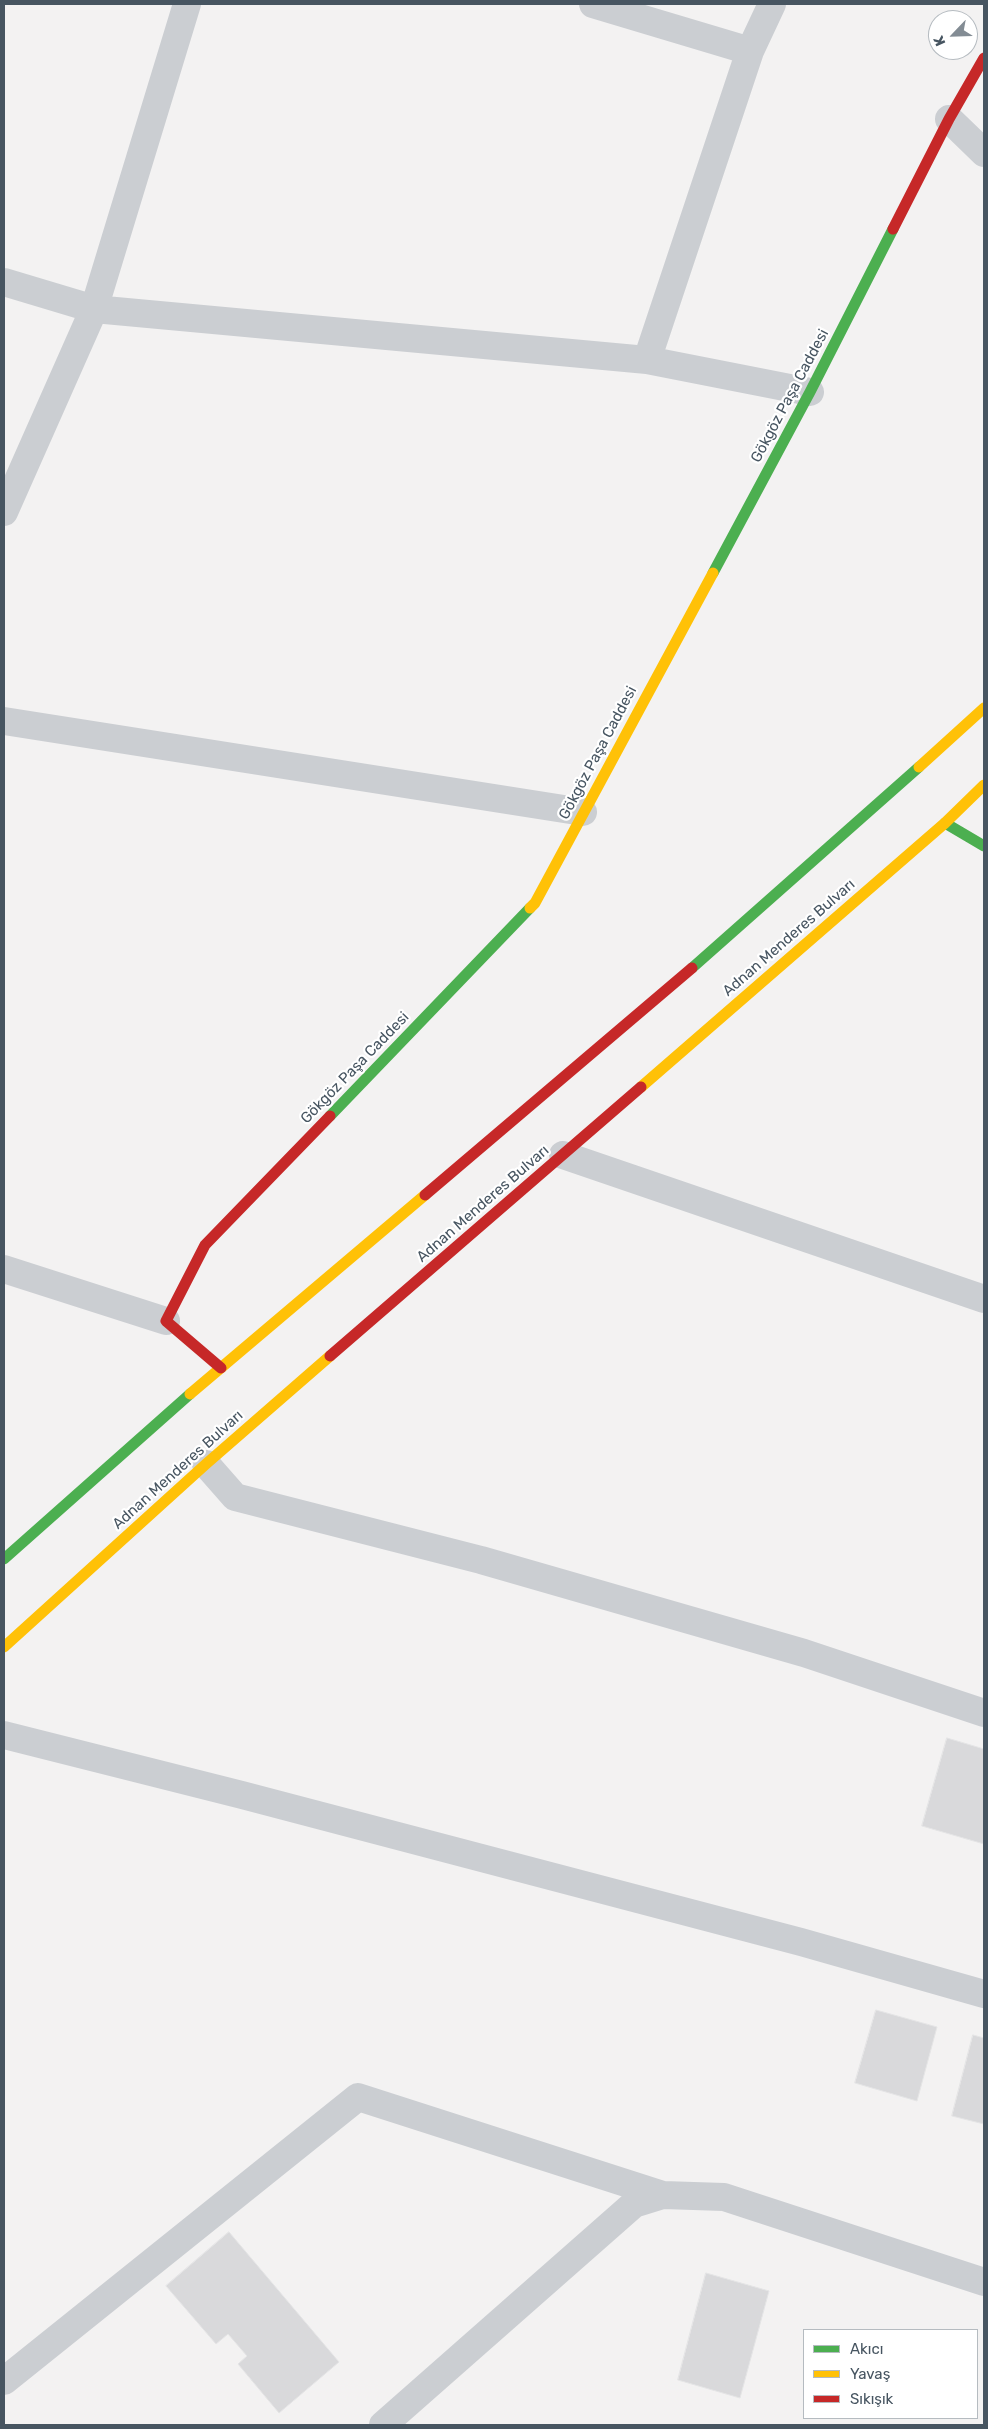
<!DOCTYPE html>
<meta charset="utf-8">
<style>
body{margin:0}
#map{position:relative;width:988px;height:2429px;overflow:hidden;background:#f3f2f2;font-family:Rubik,sans-serif}
canvas{display:block}
.frame{position:absolute;inset:0;border:5px solid #475561;pointer-events:none}
.legend{position:absolute;left:803px;top:2329px;width:175px;height:90px;box-sizing:border-box;background:#fff;border:1px solid #b5bbc0;margin:0;padding:6px 9px;list-style:none;font-size:15px;color:#475561}
.legend li{display:flex;align-items:center;gap:10px;height:25px}
.legend b{width:25px;border:1px solid #b5bbc0}
.north{position:absolute;left:928px;top:10px;width:50px;height:50px;box-sizing:border-box;background:#fff;border:1px solid #b5bbc0;border-radius:50%;rotate:246deg;font-size:14px;font-weight:700;line-height:20px;text-align:center;color:#475561}
.north::after{content:'';display:block;margin:auto;width:18px;height:22px;background:#838c94;clip-path:polygon(50% 0,100% 100%,50% 72%,0 100%)}
</style>
<div id="map">
<canvas width="988" height="2429"></canvas>
<div class="frame"></div>
<ul class="legend">
<li><b style="height:6px;background:#4caf50"></b>Akıcı</li>
<li><b style="height:6px;background:#ffc107"></b>Yavaş</li>
<li><b style="height:6px;background:#c62828"></b>Sıkışık</li>
</ul>
<div class="north">K</div>
</div>
<script>
const g = document.querySelector('canvas').getContext('2d');
g.lineJoin = 'round';
function fill(path, color) { g.fillStyle = color; g.fill(path, 'evenodd'); }
function strokePath(path, color, width, dash) { g.strokeStyle = color; g.lineWidth = width; g.lineCap = dash ? 'butt' : 'round'; g.setLineDash(dash || []); g.stroke(path); }
function write(font, color, halo, rows, align = 'center') {
  g.font = font + ' Rubik,sans-serif'; g.lineWidth = 4.5; g.setLineDash([]); g.textBaseline = 'middle'; g.strokeStyle = halo; g.fillStyle = color; for (const [text, x, y, turn = 0] of rows) {
    g.save(); g.translate(x, y); g.rotate((+turn || 0) * Math.PI / 180); g.textAlign = isNaN(turn) ? turn : align; if (halo) g.strokeText(text, 0, 0); g.fillText(text, 0, 0); g.restore();
  }
}
const building = new Path2D(`
 M 947,1738 L 984,1749 L 984,1844 L 922,1826 Z
 M 876,2010 L 937,2027 L 917,2101 L 855,2083 Z
 M 973,2035 L 984,2038 L 984,2124 L 952,2116 Z
 M 229,2232 L 339,2362 L 279,2413 L 238,2364 L 247,2356 L 228,2334 L 216,2344 L 166,2286 Z
 M 706,2273 L 769,2291 L 740,2398 L 678,2380 Z`);
const street = new Path2D(`
 M 593,4 L 750,51
 M 949,119 L 984,153
 M 4,282 L 94,309 L 647,360 L 810,392
 M 647,360 L 750,51 L 772,4
 M 4,512 L 94,309 L 187,4
 M 4,721 L 583,812
 M 563,1155 L 984,1299
 M 4,1269 L 166,1321
 M 206,1464 L 235,1497 L 481,1560 L 804,1653 L 984,1713
 M 4,1735 L 242,1795 L 801,1942 L 984,1994
 M 4,2381 L 358,2097 L 663,2195
 M 383,2425 L 634,2204 L 663,2195 L 724,2197 L 984,2282`);
const fast = new Path2D(`
 M 713,573 L 810,392 L 893,229
 M 945,823 L 984,846
 M 692,968 L 919,767
 M 330,1116 L 530,908
 M 4,1559 L 190,1394`);
const slow = new Path2D(`
 M 919,767 L 984,708
 M 530,908 L 535,903 L 713,573
 M 641,1087 L 945,823 L 984,785
 M 190,1394 L 425,1195
 M 4,1647 L 206,1464 L 330,1356`);
const jam = new Path2D(`
 M 893,229 L 949,119 L 984,58
 M 425,1195 L 692,968
 M 330,1356 L 641,1087
 M 221,1368 L 166,1321 L 205,1245 L 330,1116`);
const streetNames = [
 ["Gökgöz Paşa Caddesi",790,396,-62],
 ["Gökgöz Paşa Caddesi",598,753,-62],
 ["Adnan Menderes Bulvarı",789,938,-41],
 ["Gökgöz Paşa Caddesi",355,1068,-46],
 ["Adnan Menderes Bulvarı",483,1204,-41],
 ["Adnan Menderes Bulvarı",178,1470,-42]
];
fill(building, '#d9d9db');
strokePath(building, '#e4e4e5', 1);
strokePath(street, '#cbced2', 28);
strokePath(fast, '#4caf50', 11);
strokePath(slow, '#ffc107', 11);
strokePath(jam, '#c62828', 11);
write('15px', '#475561', '#fff', streetNames);
</script>
